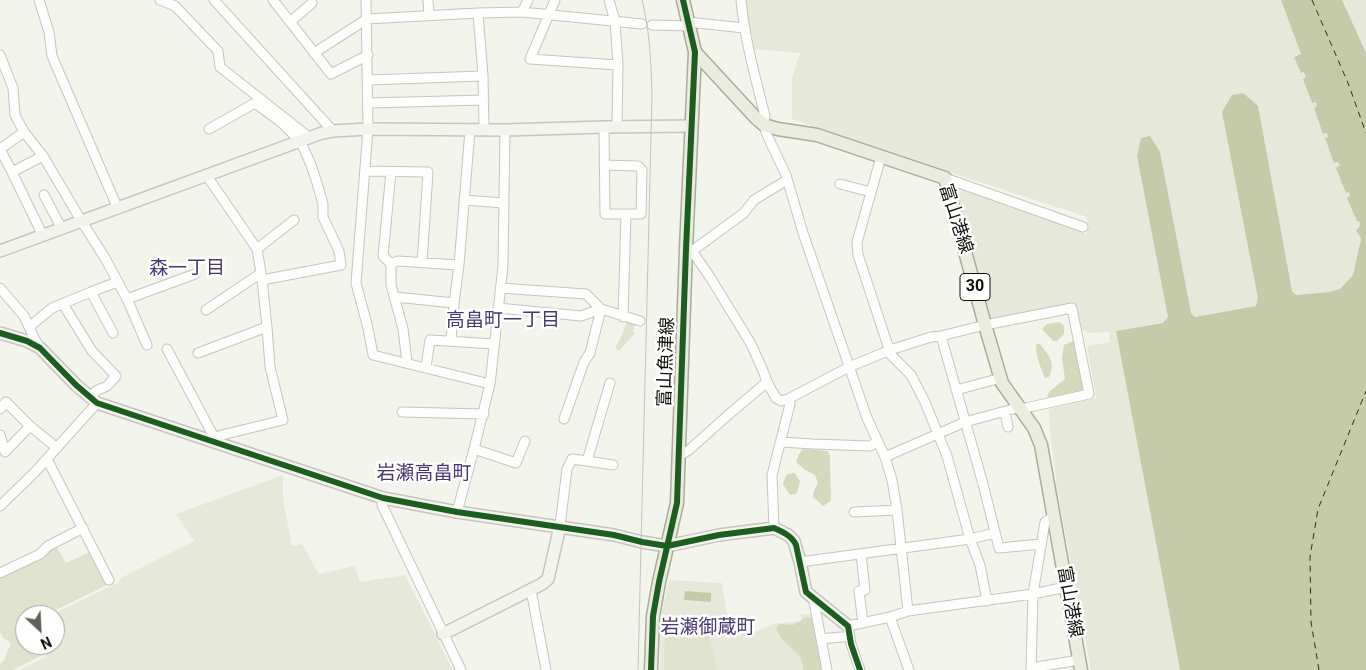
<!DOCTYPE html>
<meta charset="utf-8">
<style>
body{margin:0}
#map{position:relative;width:1366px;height:670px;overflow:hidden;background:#f3f5ec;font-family:Roboto,sans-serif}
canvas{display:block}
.north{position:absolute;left:15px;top:605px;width:50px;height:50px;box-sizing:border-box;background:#fff;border:1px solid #9f9f9d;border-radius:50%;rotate:155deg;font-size:14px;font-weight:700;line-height:20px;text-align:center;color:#0e0f09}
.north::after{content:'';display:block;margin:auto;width:18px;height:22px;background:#5e6058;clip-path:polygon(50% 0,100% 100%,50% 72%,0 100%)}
</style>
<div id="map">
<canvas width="1366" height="670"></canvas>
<div class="north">N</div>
</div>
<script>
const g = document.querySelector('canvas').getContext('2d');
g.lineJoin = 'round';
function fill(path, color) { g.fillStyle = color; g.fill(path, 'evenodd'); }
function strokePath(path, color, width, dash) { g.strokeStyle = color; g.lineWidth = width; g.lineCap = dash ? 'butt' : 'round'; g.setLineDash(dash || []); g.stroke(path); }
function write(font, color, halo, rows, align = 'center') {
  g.font = font + ' Roboto,"Noto Sans JP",sans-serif'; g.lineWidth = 5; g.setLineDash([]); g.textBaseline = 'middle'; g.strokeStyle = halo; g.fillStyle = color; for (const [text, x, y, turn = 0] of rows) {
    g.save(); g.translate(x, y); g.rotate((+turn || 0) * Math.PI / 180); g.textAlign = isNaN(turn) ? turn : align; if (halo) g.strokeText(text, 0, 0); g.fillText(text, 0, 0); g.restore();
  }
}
const built = new Path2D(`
 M 744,0 L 1281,0 L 1301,54 L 1294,56 L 1307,77 L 1303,79 L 1312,103 L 1316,102 L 1318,107 L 1314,108 L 1323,134 L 1327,132 L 1328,137 L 1325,138 L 1335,163 L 1338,162 L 1340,166 L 1337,168 L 1350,196 L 1357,221 L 1359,221 L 1360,224 L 1358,235 L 1361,239 L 1353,275 L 1340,289 L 1329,292 L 1296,295 L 1256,306 L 1116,331 L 1180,670 L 1091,670 L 1057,490 L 1050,430 L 1049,409 L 1096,398 L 1087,346 L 1110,342 L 1109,332 L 1091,333 L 1082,330 L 1074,303 L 989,322 L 957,195 L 963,189 L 1079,230 L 1087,235 L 1087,217 L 881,150 L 792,119 L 792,78 L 800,53 L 754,49 L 748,29 Z
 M 1341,0 L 1366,0 L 1366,54 Z
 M 283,475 L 283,499 L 292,546 L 302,544 L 319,574 L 355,566 L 360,582 L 405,575 L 453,670 L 20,670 L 47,656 L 43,645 L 55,645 L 55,615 L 51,615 L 117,583 L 123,577 L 194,541 L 176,514 Z
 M 669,580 L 722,583 L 730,632 L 754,632 L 772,624 L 801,621 L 801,614 L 812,614 L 823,670 L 660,670 L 661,616 Z`);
const green = new Path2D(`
 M 627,321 L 635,324 L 633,331 L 635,333 L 619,351 L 615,348 L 622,335 Z
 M 55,544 L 66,563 L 92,551 L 109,584 L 46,615 L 25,615 L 25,645 L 41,645 L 45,654 L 12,670 L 0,670 L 0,664 L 4,660 L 11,643 L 3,638 L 0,632 L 0,575 Z
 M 704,616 L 717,670 L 664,670 L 665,621 Z`);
const forest = new Path2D(`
 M 1060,322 L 1064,326 L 1064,334 L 1057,341 L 1053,341 L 1042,329 L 1047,324 Z
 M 1073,341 C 1084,352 1083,374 1083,389 L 1081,391 L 1050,399 L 1047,396 L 1049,392 L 1065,379 L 1062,359 L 1064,345 Z
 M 1036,344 L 1040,344 C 1049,356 1056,362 1049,377 L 1045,378 C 1040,366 1036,357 1036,344 Z
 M 803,449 L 828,451 L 830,456 L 831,501 L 823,506 L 813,497 L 814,491 L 818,483 L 815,475 L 805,470 L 796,462 L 799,454 Z
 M 795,473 L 800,481 L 797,493 L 790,495 L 784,486 L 783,483 L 787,474 Z
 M 806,617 L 811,618 L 816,623 L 824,670 L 803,670 C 804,657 797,653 789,646 C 783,641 779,635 776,629 L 780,624 L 793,625 Z`);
const water = new Path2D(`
 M 1281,0 L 1342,0 L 1366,53 L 1366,670 L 1180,670 L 1116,331 L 1163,323 L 1168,317 L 1137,156 L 1141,138 L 1150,136 L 1160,152 L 1191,313 L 1195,317 L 1256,306 L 1258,298 L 1222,112 L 1232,95 L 1243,93 L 1258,106 L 1292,291 L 1296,295 L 1329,292 L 1340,289 L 1353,275 L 1361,239 L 1356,230 L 1359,228 L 1360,224 L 1359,221 L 1357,221 L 1347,198 L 1350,196 L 1349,192 L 1346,193 L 1336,168 L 1340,166 L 1338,162 L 1334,163 L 1325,138 L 1328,137 L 1327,133 L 1323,134 L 1314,108 L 1317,106 L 1316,102 L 1312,103 L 1303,79 L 1306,77 L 1304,72 L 1301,73 L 1294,57 L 1301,54 Z
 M 685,591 L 711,593 L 711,602 L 684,600 Z`);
const ferry = new Path2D(`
 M 1312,0 L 1348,83 L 1366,133
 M 1319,670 L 1311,622 L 1310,557 L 1318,509 L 1366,391`);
const street = new Path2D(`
 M 39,0 L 49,32 L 52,56 L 118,209
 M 160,0 L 175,6 L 218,51 L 220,67 L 310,138
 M 214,0 L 333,131
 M 273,0 L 331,74 L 368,55
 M 366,0 L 368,129 L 356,283 L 368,328 L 373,355 L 490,384
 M 428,0 L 429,15
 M 555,0 L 530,59 L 618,65
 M 609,0 L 615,21 L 618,65 L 617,127
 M 741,0 C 745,41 755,76 765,116 L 764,125 L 767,135 L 786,175 L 803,233 L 867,418 L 885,457 L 892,480 L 897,510 L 908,611
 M 522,12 L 528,0
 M 478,13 L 483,76 L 484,130
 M 290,22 L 312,3
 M 688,22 L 744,28
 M 652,25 L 690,26
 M 314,53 L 367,19 L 478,13 L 522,12 L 642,24
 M 0,55 L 13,88 L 15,115 L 24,132
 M 368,80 L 483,76
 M 368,103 L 484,100
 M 604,127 L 605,214 L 641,214 L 642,170 L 638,166 L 604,165
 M 209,129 L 255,103 L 282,123 L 301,142 L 311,165 L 317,183 L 323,204 L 323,217 L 339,251 L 341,265 L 262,280 L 261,273
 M 881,157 L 857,242 L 858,255 L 891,355 L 911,375 L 925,402 L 938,434 L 947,456 L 970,539 L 980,565 L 987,601
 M 365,171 L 428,172 L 422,263
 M 12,172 L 0,149 L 24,132 L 43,156
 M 391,172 L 383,256 L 391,264
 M 207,176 L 257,249 L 294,220
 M 945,178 L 1083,227
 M 840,184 L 871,192
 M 44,195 L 62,229
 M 464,200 L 503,203
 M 43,236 L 12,172 L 43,156 L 82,222 L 105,258 L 127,299
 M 686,249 L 692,251 L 710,277 L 751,344 L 764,373 L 767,382 L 776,398 L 781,401 L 788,399 L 849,367 L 890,350 L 931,337 L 941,336 L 985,325 L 1072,308 L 1089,394 L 1021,409
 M 692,251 L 744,213 L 754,200 L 787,180
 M 0,288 L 24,316 L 35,340 L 40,348
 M 500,288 L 586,294 L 601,309 L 590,353 L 584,362 L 564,419
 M 91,292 L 117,282
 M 395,297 L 454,303
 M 63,304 L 92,351 L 116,376 L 107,386 L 96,391 L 90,397
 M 498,308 L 581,316 L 601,309 L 640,321
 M 206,310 L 261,273 L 257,249
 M 623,317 L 626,214
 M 29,327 L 52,308 L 91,292 L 113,333
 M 941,336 L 983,484 L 999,548 L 1041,544
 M 451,340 L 454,303 L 459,265 L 470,130
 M 147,345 L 127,299 L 195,274
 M 167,349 L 214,437
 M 198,353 L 267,327 L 262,280
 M 407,362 L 403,329 L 391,285 L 391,264 L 398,261 L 459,265
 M 426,367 L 430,340 L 494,344
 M 956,390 L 1001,378
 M 0,409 L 6,402 L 30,426 L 57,448
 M 402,412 L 484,414
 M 1005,412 L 1008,427
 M 0,435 L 5,452 L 30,426
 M 212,441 L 214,437 L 283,420 L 270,367 L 267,327
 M 781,442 L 813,444 L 870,446 L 877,442
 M 474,449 L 516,463 L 525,441
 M 679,456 L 689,450 L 727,416 L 767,382
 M 885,457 L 965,422 L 1013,409 L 1020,406
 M 47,459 L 109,580
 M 587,461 L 613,465
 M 383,498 L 382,505 L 461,670
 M 0,506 L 35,472 L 97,403
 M 457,512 L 474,449 L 490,384 L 503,266 L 505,130
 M 854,512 L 897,510
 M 560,526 L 567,469 L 572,459 L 587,461 L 610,383
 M 774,528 L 772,475 L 790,404 L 788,399
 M 861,554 L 865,590 L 859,591 L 863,623
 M 800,562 L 970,539 L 995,533
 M 0,573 L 40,554 L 48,546 L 83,528
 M 531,590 L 546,670
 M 813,597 L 827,670
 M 890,617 L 909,670
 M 821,639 L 850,636
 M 1031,668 L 1079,660
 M 860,670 L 851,644 L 848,626 L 890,617 L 908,611 L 1033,594 L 1066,587
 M 1031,670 L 1033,594 L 1045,522 L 1054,516`);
const secondary = new Path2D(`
 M 0,251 L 322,133 L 333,131 L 368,129 L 505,130 L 604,127 L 691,126
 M 0,333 L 27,341 L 40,348 L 76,385 L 97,403 L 383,498 L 457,512 L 614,535 L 642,542 L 667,546 L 719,535 L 774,528 L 788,535 L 794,541 L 800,562 L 806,592 L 848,626
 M 443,634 L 542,584 L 548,579 L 560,526`);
const primary = new Path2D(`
 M 683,0 L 695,52 L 755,117 L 764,125 L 778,129 L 817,135 L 945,178 L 985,325 L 1002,383 L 1034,428 L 1041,445 L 1081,670
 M 651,670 L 653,616 L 659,582 L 677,503 L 686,249 L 695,52`);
const tram = new Path2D(`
 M 638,670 L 652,95 C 651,64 650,31 642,0`);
const cycleway = new Path2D(`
 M 0,333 L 27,341 L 40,348 L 76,385 L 97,403 L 383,498 L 457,512 L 614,535 L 642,542 L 667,546 L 719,535 L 774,528 C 783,532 792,536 796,545 L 806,592 L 848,626 L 851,644 L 860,670
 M 651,670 L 653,616 L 659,582 L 677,503 L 686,249 L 695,52 L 683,0`);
const shields = [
 [975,287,30]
];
const shieldNames = [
 ["30",975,287]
];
const streetNames = [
 ["富山港線",955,219,72],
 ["富山魚津線",667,362,-88],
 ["富山港線",1069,602,80]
];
const neighbourhoodNames = [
 ["森一丁目",187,269],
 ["高畠町一丁目",503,321],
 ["岩瀬高畠町",424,474],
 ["岩瀬御蔵町",708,628]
];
fill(built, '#e6e9d9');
fill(green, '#dfe2cc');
fill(forest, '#d5dabd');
fill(water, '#c5caa9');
strokePath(ferry, '#303400', 1, [6, 5]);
strokePath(street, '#c5c6bf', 11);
strokePath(secondary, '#c5c6bf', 14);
strokePath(primary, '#aaac97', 15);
strokePath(street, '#fdfefc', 9);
strokePath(secondary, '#f4f4ef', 11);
strokePath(primary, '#eaece0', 12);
strokePath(tram, '#c3c3c0', 1);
strokePath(cycleway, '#1b5e20', 6);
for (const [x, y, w] of shields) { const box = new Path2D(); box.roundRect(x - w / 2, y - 13.5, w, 27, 4); g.fillStyle = '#fff'; g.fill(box); strokePath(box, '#0e0f09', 1); }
write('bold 16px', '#0e0f09', null, shieldNames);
write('18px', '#0e0f09', '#fff', streetNames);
write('19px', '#493774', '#fff', neighbourhoodNames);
</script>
